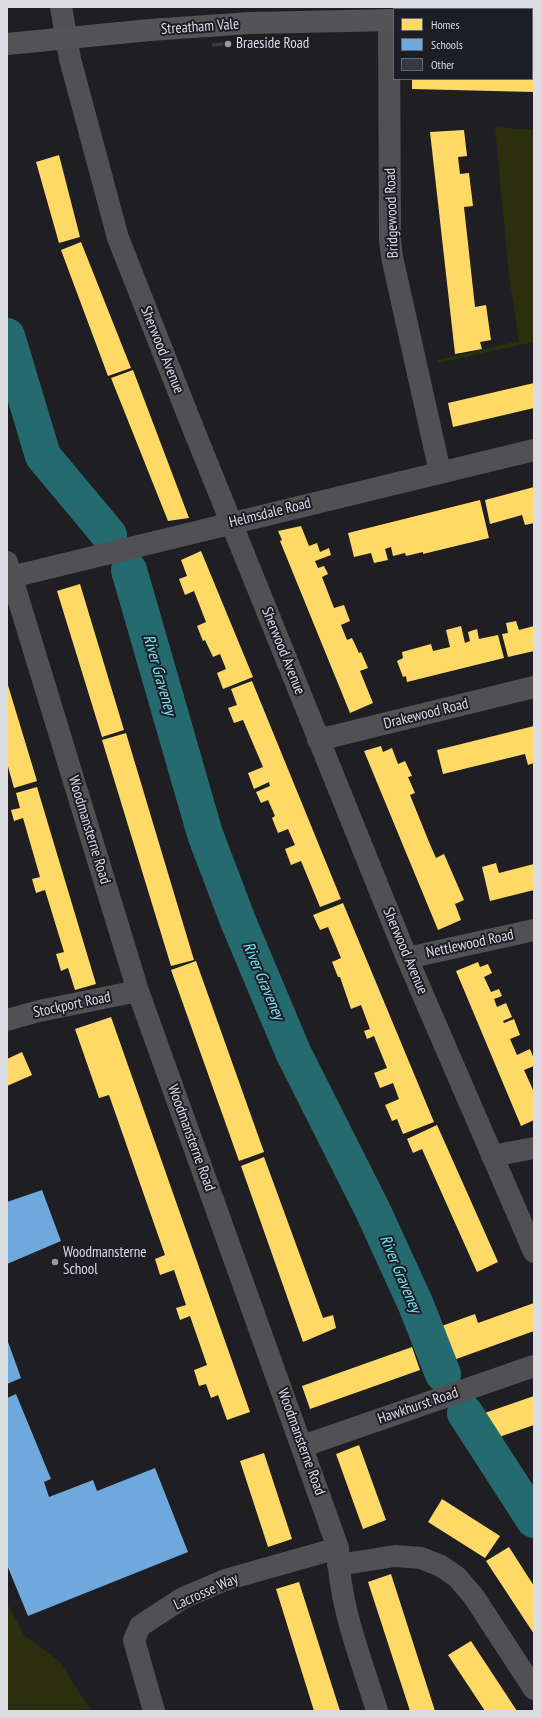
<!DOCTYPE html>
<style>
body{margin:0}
#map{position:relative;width:541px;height:1718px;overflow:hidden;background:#1e1e23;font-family:"PT Sans Narrow",sans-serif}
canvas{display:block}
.frame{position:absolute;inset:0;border:8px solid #dbdce1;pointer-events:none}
.legend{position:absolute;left:393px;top:8px;width:140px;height:72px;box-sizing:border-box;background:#1c1d25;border:1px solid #686970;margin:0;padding:5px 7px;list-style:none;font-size:12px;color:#dbdce1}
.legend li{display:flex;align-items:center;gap:8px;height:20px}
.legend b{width:20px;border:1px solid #686970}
</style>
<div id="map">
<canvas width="541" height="1718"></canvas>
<div class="frame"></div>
<ul class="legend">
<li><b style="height:11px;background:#ffd966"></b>Homes</li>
<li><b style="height:11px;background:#6fa8dc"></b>Schools</li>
<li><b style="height:11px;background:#373942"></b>Other</li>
</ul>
</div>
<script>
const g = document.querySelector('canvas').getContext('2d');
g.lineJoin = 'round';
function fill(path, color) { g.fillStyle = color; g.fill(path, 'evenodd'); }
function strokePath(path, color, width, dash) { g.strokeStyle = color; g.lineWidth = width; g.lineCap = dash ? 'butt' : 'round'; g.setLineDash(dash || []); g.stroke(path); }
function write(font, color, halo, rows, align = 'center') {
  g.font = font + ' "PT Sans Narrow",sans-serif'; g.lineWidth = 4; g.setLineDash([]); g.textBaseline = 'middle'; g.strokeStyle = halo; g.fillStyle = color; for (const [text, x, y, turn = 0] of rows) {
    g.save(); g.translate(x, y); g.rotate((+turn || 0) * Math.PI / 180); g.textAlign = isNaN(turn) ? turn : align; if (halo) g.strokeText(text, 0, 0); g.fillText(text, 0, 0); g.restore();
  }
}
const green = new Path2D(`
 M 495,127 L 534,130 L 534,342 L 438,363 L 437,360 L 519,341 L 509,276 Z
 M 7,1603 L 24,1635 L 60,1662 L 91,1711 L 7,1711 Z`);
const homes = new Path2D(`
 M 532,65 L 534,65 L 534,92 L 412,89 L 412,79 L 532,79 Z
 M 464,130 L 467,156 L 458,157 L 460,174 L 469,173 L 473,206 L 464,207 L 475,307 L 486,305 L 491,340 L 480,342 L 482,349 L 455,354 L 430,132 Z
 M 59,155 L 80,237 L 59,243 L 36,162 Z
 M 81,242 L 131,368 L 108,376 L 61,250 Z
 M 133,370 L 189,518 L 168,521 L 111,378 Z
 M 534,383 L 534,408 L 453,427 L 448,403 Z
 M 534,487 L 534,523 L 525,525 L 522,515 L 490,524 L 485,500 Z
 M 480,500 L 489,538 L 423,554 L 423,552 L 406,556 L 405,553 L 393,556 L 391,547 L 385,549 L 388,560 L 374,563 L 371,553 L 354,557 L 348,533 Z
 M 301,526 L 309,546 L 317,543 L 320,552 L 329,548 L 331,555 L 315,561 L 318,568 L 324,566 L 328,574 L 322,577 L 334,608 L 344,605 L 350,621 L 341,625 L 347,640 L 352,638 L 359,653 L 361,652 L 368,668 L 360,671 L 373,703 L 350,713 L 280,541 L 282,540 L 278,531 Z
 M 201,551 L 253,677 L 223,689 L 217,673 L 226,669 L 220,654 L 213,657 L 205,640 L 203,641 L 197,626 L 206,622 L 194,591 L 185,595 L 179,579 L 187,576 L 181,560 Z
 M 80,584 L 124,730 L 102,737 L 57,591 Z
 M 516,621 L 519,630 L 534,626 L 534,651 L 508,657 L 502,634 L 508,633 L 506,623 Z
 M 461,626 L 465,643 L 470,641 L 468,632 L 477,629 L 479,639 L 498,635 L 504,658 L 407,682 L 406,676 L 403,677 L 397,661 L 403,658 L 402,652 L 431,644 L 433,651 L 450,647 L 446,630 Z
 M 252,681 L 341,899 L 320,907 L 301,861 L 291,865 L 285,849 L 295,845 L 288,829 L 278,833 L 272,818 L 275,816 L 268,800 L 261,803 L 256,792 L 270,786 L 269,782 L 254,789 L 248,773 L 263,767 L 243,720 L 234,723 L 228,708 L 237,705 L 231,689 Z
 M 7,682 L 37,781 L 14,788 L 7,763 Z
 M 534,726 L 534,763 L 528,765 L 525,754 L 443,774 L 437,750 Z
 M 126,733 L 194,960 L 171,966 L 102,740 Z
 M 381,746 L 383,752 L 392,748 L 398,764 L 405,761 L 412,776 L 408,777 L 415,793 L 410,795 L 429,842 L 436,858 L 444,854 L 464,900 L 455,904 L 461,920 L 438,930 L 364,751 Z
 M 37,787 L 96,984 L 75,990 L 68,968 L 61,971 L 56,954 L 64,952 L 45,890 L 36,893 L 32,879 L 40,877 L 23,818 L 14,821 L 11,810 L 20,808 L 16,793 Z
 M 496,863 L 499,873 L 534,864 L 534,890 L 490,901 L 482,867 Z
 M 343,903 L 434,1122 L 403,1134 L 397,1119 L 392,1121 L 385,1105 L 399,1099 L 393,1083 L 380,1088 L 374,1073 L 387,1068 L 374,1036 L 367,1039 L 364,1031 L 370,1029 L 361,1005 L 351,1009 L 340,977 L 338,977 L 332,962 L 341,958 L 328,927 L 320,930 L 313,915 Z
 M 196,961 L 264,1152 L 239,1161 L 171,970 Z
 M 478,962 L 480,967 L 488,964 L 492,973 L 484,977 L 491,992 L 499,989 L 502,996 L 494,999 L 497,1007 L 506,1003 L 512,1017 L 503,1021 L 504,1023 L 514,1019 L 520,1035 L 510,1039 L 517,1055 L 530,1049 L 534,1059 L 534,1066 L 524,1070 L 534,1092 L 534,1120 L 521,1126 L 456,971 Z
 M 111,1017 L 250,1412 L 227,1420 L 218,1395 L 211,1398 L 206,1384 L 199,1386 L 194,1370 L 207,1365 L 190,1316 L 180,1320 L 176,1308 L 186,1305 L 174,1270 L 160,1275 L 155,1259 L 165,1255 L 109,1095 L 99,1098 L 75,1029 Z
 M 22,1052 L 32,1075 L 7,1086 L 7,1059 Z
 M 437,1125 L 498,1262 L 477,1272 L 422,1149 L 413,1153 L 407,1139 Z
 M 264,1157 L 323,1318 L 333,1315 L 336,1328 L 303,1342 L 241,1166 Z
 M 534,1303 L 534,1331 L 448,1362 L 436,1328 L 475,1314 L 478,1323 Z
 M 412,1347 L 420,1370 L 310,1409 L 302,1386 Z
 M 534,1396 L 534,1425 L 490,1440 L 476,1416 Z
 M 359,1445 L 386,1520 L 363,1529 L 336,1454 Z
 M 264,1453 L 292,1539 L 268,1547 L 240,1461 Z
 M 442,1499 L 500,1536 L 485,1558 L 428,1522 Z
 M 509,1547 L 534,1586 L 534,1634 L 486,1561 Z
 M 391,1574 L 435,1711 L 410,1711 L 368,1582 Z
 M 299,1582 L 340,1711 L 314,1711 L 276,1589 Z
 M 471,1641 L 517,1711 L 485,1711 L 448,1655 Z`);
const schools = new Path2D(`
 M 42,1190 L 61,1241 L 7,1264 L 7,1202 Z
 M 7,1339 L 21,1378 L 7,1384 Z
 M 16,1394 L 51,1479 L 44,1482 L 49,1497 L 93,1480 L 97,1491 L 155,1468 L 188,1552 L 28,1616 L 7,1565 L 7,1398 Z`);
const river = new Path2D(`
 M 7,336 L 43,456 L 109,535
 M 129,570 L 205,834 L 238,921 L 293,1052 L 374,1213 L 416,1305 L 443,1374
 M 465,1413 L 534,1520`);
const building = new Path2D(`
 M 226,42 L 226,45 L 212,47 L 212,43 Z`);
const minor = new Path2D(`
 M 61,7 L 70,59 L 118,238 L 193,428 L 407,958 L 534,1252
 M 405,9 L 405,7
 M 389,20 L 390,240 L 392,257 L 440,472
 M 7,562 L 138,991 L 338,1548 C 338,1603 361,1658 377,1711
 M 7,578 L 534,450
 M 318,740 L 534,687
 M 407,958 L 534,930
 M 7,1020 L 39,1011 L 138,991
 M 492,1156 L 534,1148
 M 303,1446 L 534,1366
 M 338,1565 L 395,1556 L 421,1558 L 441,1566 L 457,1577 L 474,1597 L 534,1689
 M 154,1711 L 134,1640 L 140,1626 L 183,1598 L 225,1580 L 338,1548`);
const secondary = new Path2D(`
 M 532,23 L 534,23
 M 7,44 L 150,30 L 250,23 L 394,20`);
const markers = [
 [228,44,4,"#999a9e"],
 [55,1262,4,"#999a9e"]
];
const streetNames = [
 ["Streatham Vale",200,27,-4],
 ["Bridgewood Road",392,213,-92],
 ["Sherwood Avenue",162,350,68],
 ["Helmsdale Road",270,513,-14],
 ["Sherwood Avenue",283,651,68],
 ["Drakewood Road",426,714,-14],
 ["Woodmansterne Road",89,830,73],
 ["Nettlewood Road",470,944,-12],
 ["Sherwood Avenue",405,951,67],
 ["Stockport Road",72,1005,-12],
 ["Woodmansterne Road",191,1138,70],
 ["Hawkhurst Road",418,1406,-19],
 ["Woodmansterne Road",301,1442,70],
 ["Lacrosse Way",206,1592,-24]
];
const poiNames = [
 ["Braeside Road",236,44],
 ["Woodmansterne",63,1253],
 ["School",63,1270]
];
const waterNames = [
 ["River Graveney",159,675,74],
 ["River Graveney",263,981,67],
 ["River Graveney",400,1274,67]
];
fill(green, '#2b2f0d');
fill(homes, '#ffd966');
fill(schools, '#6fa8dc');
strokePath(river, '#256a6f', 36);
fill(building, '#373942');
strokePath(minor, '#515153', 22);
strokePath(secondary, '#545456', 22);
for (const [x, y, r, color] of markers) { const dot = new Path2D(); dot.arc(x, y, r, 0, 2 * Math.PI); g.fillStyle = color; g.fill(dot); strokePath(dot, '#1c1d25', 1.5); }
write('15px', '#dbdce1', '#1c1d25', streetNames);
write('15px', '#dbdce1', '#1c1d25', poiNames, 'left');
write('italic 16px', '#75e4ed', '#1c1d25', waterNames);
</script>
